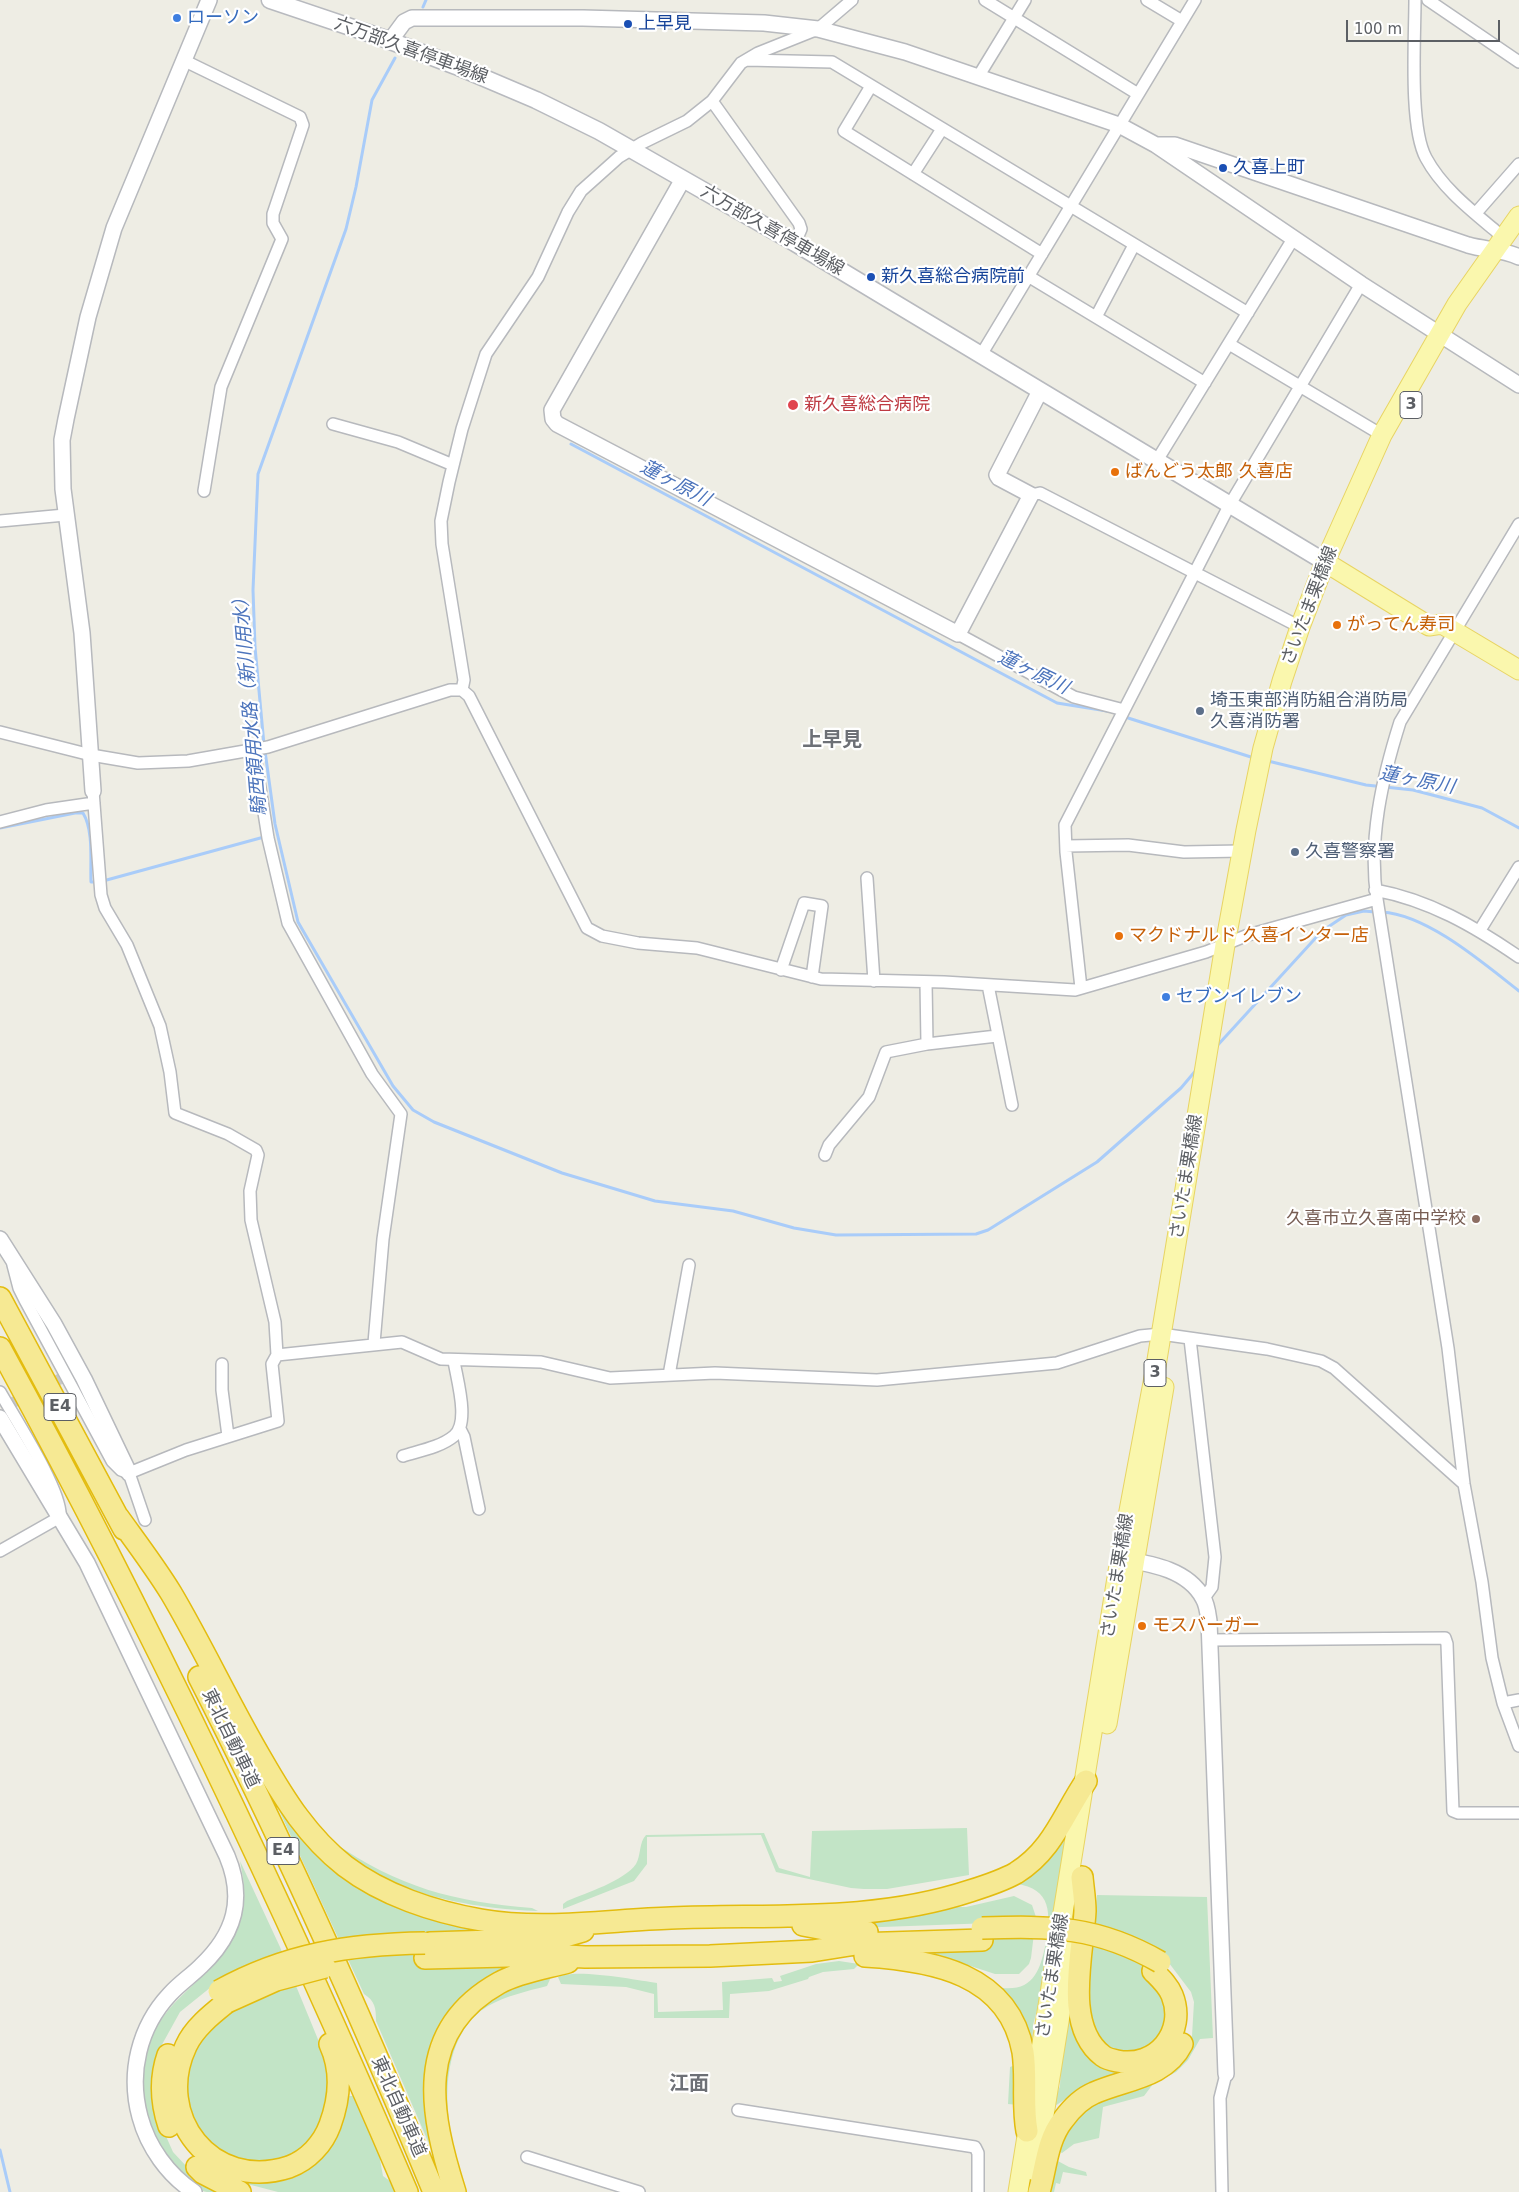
<!DOCTYPE html>
<meta charset="utf-8">
<style>
body{margin:0}
#map{position:relative;width:1519px;height:2192px;overflow:hidden;background:#eeede4;font-family:"DejaVu Sans",sans-serif}
canvas{display:block}
.scale{position:absolute;left:1346px;top:20px;width:154px;height:22px;box-sizing:border-box;border:2px solid #5c5f64;border-top:0;padding-left:6px;font-size:15px;line-height:18px;white-space:nowrap;color:#5c5f64;-webkit-text-stroke:4px #fff;paint-order:stroke}
</style>
<div id="map">
<canvas width="1519" height="2192"></canvas>
<div class="scale">100 m</div>
</div>
<script>
const g = document.querySelector('canvas').getContext('2d');
g.lineJoin = 'round';
function fill(path, color) { g.fillStyle = color; g.fill(path, 'evenodd'); }
function strokePath(path, color, width, dash) { g.strokeStyle = color; g.lineWidth = width; g.lineCap = dash ? 'butt' : 'round'; g.setLineDash(dash || []); g.stroke(path); }
function write(font, color, halo, rows, align = 'center') {
  g.font = font + ' "DejaVu Sans","Noto Sans JP",sans-serif'; g.lineWidth = 4.5; g.setLineDash([]); g.textBaseline = 'middle'; g.strokeStyle = halo; g.fillStyle = color; for (const [text, x, y, turn = 0] of rows) {
    g.save(); g.translate(x, y); g.rotate((+turn || 0) * Math.PI / 180); g.textAlign = isNaN(turn) ? turn : align; if (halo) g.strokeText(text, 0, 0); g.fillText(text, 0, 0); g.restore();
  }
}
const green = new Path2D(`
 M 278,1808 L 281,1808 L 365,1886 L 547,1933 L 414,1936 L 415,1964 L 551,1961 L 454,2010 L 433,2153 L 376,2021 C 376,2008 375,2001 364,1994 Z
 M 1070,1822 L 1048,1970 L 1033,2025 L 1032,2061 L 995,1987 C 1032,1994 1040,1973 1046,1942 C 1052,1907 1049,1886 1009,1883 Z
 M 967,1828 L 969,1875 L 887,1889 L 864,1889 L 851,1888 L 776,1872 L 761,1835 L 647,1837 L 647,1864 L 634,1881 L 563,1909 L 563,1904 L 567,1901 C 586,1893 624,1881 636,1864 C 641,1855 639,1842 646,1835 L 764,1833 L 779,1868 L 810,1877 L 812,1831 Z
 M 333,1842 C 398,1887 454,1902 532,1908 L 538,1911 C 472,1909 380,1893 333,1842 Z
 M 240,1861 L 280,1947 L 324,2054 L 330,2078 L 330,2099 L 317,2137 L 290,2161 L 241,2167 L 195,2130 L 185,2085 L 194,2051 L 208,2033 L 216,1983 L 180,2012 L 159,2050 L 165,2134 L 173,2152 L 187,2167 L 222,2192 C 218,2192 212,2192 207,2192 C 195,2190 175,2168 167,2158 C 152,2138 144,2112 143,2087 C 141,1995 217,1990 240,1921 C 247,1901 244,1881 240,1861 Z
 M 1097,1895 L 1207,1897 L 1213,2038 L 1200,2039 L 1188,2060 L 1176,2072 L 1153,2084 L 1144,2096 L 1103,2107 L 1099,2138 L 1074,2144 L 1062,2153 L 1053,2148 L 1080,2111 L 1183,2055 L 1192,2036 L 1194,2002 L 1191,1992 L 1169,1963 L 1152,1981 L 1167,2002 L 1167,2028 L 1147,2052 L 1106,2050 L 1086,2011 Z
 M 1014,1896 L 1032,1905 L 1036,1917 L 1031,1958 L 1029,1964 L 1019,1974 L 995,1974 L 940,1956 L 844,1949 L 992,1947 L 991,1923 L 855,1928 L 843,1926 L 941,1907 L 966,1907 Z
 M 839,1961 L 859,1964 L 854,1969 L 823,1972 L 809,1977 L 808,1979 L 769,1991 L 730,1994 L 729,2018 L 654,2018 L 654,1994 L 626,1987 L 561,1984 L 558,1977 C 574,1968 637,1980 657,1983 L 658,2012 L 723,2010 L 722,1982 L 772,1978 L 774,1982 L 782,1981 L 780,1976 L 816,1964 Z
 M 546,1976 L 551,1977 L 547,1986 C 527,1991 506,1996 488,2006 C 448,2030 443,2086 450,2128 C 454,2149 461,2170 462,2192 L 442,2105 L 450,2038 L 485,1998 Z
 M 1070,1987 L 1108,2069 L 1122,2072 L 1091,2082 L 1052,2108 L 1060,2086 L 1062,2035 Z
 M 1018,2064 L 1018,2105 L 1008,2104 L 1010,2067 Z
 M 346,2096 L 353,2096 L 379,2154 L 383,2176 L 390,2181 L 395,2192 L 278,2192 L 232,2180 C 274,2188 311,2182 334,2141 C 340,2128 342,2110 346,2096 Z
 M 1056,2160 L 1069,2167 L 1086,2172 L 1087,2176 L 1063,2172 L 1060,2184 L 1056,2183 L 1054,2192 L 1044,2192 Z`);
const stream = new Path2D(`
 M 423,7 L 426,0
 M 571,444 L 1057,703 L 1107,711
 M 1125,717 L 1254,758
 M 264,745 L 255,647 L 253,590 L 258,474 L 346,229 L 356,187 L 372,100 L 395,58
 M 265,751 L 275,824 L 298,922 L 393,1086 L 413,1110 L 434,1122 L 562,1173 L 655,1201 L 733,1211 L 794,1228 L 836,1235 L 976,1234 L 988,1230 L 1097,1162 L 1181,1088 L 1197,1069
 M 1268,761 L 1366,785 L 1413,790 L 1482,808 L 1519,828
 M 0,828 L 75,813 L 83,813 C 94,831 90,862 91,882 L 95,882
 M 103,881 L 264,837
 M 1382,912 C 1428,915 1483,963 1519,991
 M 1216,1047 L 1322,931 L 1346,915 L 1364,911 L 1375,912
 M 0,2150 L 10,2192`);
const minorTunnel = new Path2D(`
 M 8,1405 L 66,1376`);
const minor = new Path2D(`
 M 985,0 L 1138,94
 M 1147,0 L 1182,21
 M 1415,0 C 1415,38 1409,127 1426,158 C 1442,188 1472,211 1497,232 L 1503,244
 M 1428,0 L 1519,62
 M 183,60 L 300,117 L 303,125 L 273,214 L 273,223 L 282,239 L 221,387 L 204,491
 M 747,60 L 832,62 L 1248,313
 M 978,77 L 1025,0
 M 871,86 L 844,131 L 1042,254
 M 712,101 L 799,223 L 801,229 L 795,243
 M 913,174 L 942,129
 M 1476,213 L 1519,164
 M 1028,276 L 1205,383
 M 1096,317 L 1134,245
 M 1229,344 L 1382,435
 M 981,355 L 1195,0
 M 333,424 L 398,442 L 453,465
 M 1156,462 L 1293,239
 M 1031,495 L 1040,493 L 1300,627
 M 0,521 L 65,515
 M 1519,524 L 1400,722 C 1382,779 1368,840 1377,899 L 1448,1348 L 1464,1484 L 1482,1582 L 1492,1658 L 1503,1703 L 1519,1746
 M 958,634 L 1074,697 L 1124,710
 M 462,690 L 464,680 L 442,544 L 441,521 L 449,482 L 462,429 L 486,354 L 538,277 L 568,212 L 581,191 L 619,157 L 642,143 L 687,121 L 712,101 L 741,63 L 758,53 L 818,29 L 852,0
 M 0,732 L 91,755 L 138,763 L 188,761 L 268,747 L 450,690 L 462,690 L 469,696 L 587,928 L 602,936 L 638,943 L 697,948 L 821,979 L 944,982 L 1075,990 L 1206,952 L 1248,935 L 1377,899
 M 254,750 L 268,838 L 288,923 L 372,1074 L 401,1114 L 383,1239 L 374,1343
 M 0,822 L 46,810 L 94,803
 M 1066,846 L 1128,845 L 1184,852 L 1242,851
 M 867,878 L 874,981
 M 1375,890 C 1429,900 1474,926 1519,957
 M 1480,930 L 1519,867
 M 781,970 L 804,903 L 822,906 L 812,977
 M 926,982 L 927,1044 L 997,1036
 M 988,985 L 1012,1105
 M 1081,988 L 1066,852 L 1065,825 L 1229,506 L 1361,284
 M 825,1155 L 829,1145 L 869,1097 L 886,1052 L 927,1044
 M 13,1265 L 19,1288 L 26,1302 L 112,1461 L 121,1470 L 129,1473 L 186,1450 L 278,1421 L 272,1364 L 277,1355 L 275,1322 L 251,1220 L 250,1191 L 258,1155 L 256,1150 L 228,1134 L 175,1113 L 170,1072 L 160,1026 L 127,945 L 105,908 L 101,895 L 93,791
 M 1190,1339 L 1215,1557 L 1212,1587 L 1204,1598
 M 277,1355 L 402,1342 L 441,1359 L 541,1362 L 610,1378 L 715,1373 L 877,1380 L 1057,1363 L 1140,1336 L 1161,1334 L 1267,1349 L 1321,1361 L 1334,1368 L 1464,1484
 M 222,1364 L 222,1390 L 228,1436
 M 669,1375 L 689,1265
 M 0,1392 C 14,1417 63,1492 60,1517 L 0,1551
 M 460,1429 L 464,1437 L 479,1509
 M 403,1456 C 419,1451 441,1447 454,1436 C 470,1423 457,1380 454,1361
 M 129,1473 L 145,1520
 M 1211,1640 L 1445,1638 L 1447,1644 L 1453,1811 L 1458,1813 L 1519,1813
 M 1503,1703 L 1519,1700
 M 738,2110 L 975,2147 L 978,2153 L 978,2192
 M 527,2157 L 639,2192
 M 1222,2192 L 1220,2098 L 1226,2074`);
const tertiary = new Path2D(`
 M 390,41 L 404,22 L 412,18 L 583,18 L 764,23 L 818,29 L 905,52 L 1119,125 L 1156,145 L 1361,284 L 1519,385
 M 1156,145 L 1175,145 L 1468,245 C 1485,250 1503,249 1519,257
 M 683,179 L 552,410 L 553,419 L 557,424 L 958,634 L 1031,495 L 999,478 L 997,475 L 1040,391
 M 93,791 L 82,633 L 63,489 L 62,440 L 66,419 L 88,317 L 114,228 L 209,0
 M 0,1239 L 54,1324 L 84,1379 L 129,1473
 M 0,1418 L 87,1563 L 227,1856 C 245,1899 235,1934 201,1966 C 191,1976 180,1983 170,1994 C 139,2027 128,2073 140,2117 C 148,2147 168,2175 194,2192
 M 1124,1559 C 1152,1564 1188,1570 1203,1598 C 1207,1604 1208,1614 1209,1621 L 1226,2074`);
const secondary = new Path2D(`
 M 270,0 L 380,37 L 456,66 L 536,100 L 599,131 L 795,243 L 1325,562`);
const primary = new Path2D(`
 M 1325,562 L 1429,626 L 1442,624 L 1519,670
 M 1107,1724 L 1164,1387
 M 1035,2171 L 1073,1934
 M 1018,2192 L 1120,1559 L 1155,1372 L 1225,945 L 1246,830 L 1263,748 L 1282,681 L 1300,627 L 1325,562 L 1382,435 L 1457,304 L 1519,216`);
const motorway = new Path2D(`
 M 0,1298 L 124,1529
 M 0,1348 C 150,1623 284,1904 407,2192
 M 118,1517 C 136,1542 155,1567 171,1593 C 203,1647 230,1706 262,1760 C 285,1800 308,1837 345,1866 C 383,1895 434,1912 481,1920 C 544,1931 609,1920 671,1918 C 772,1914 873,1923 970,1891 C 986,1886 1002,1881 1016,1873 C 1053,1850 1063,1815 1086,1781
 M 199,1677 C 285,1845 362,2018 434,2192
 M 1082,1877 C 1083,1888 1085,1900 1085,1911 C 1083,1954 1063,2026 1103,2056 C 1107,2059 1112,2060 1117,2061 C 1156,2069 1187,2032 1172,1995 C 1168,1985 1160,1978 1153,1971
 M 803,1925 L 840,1932 L 867,1932
 M 430,1943 L 555,1939 L 583,1931
 M 865,1956 C 931,1960 1009,1973 1023,2052 C 1027,2078 1022,2104 1027,2131
 M 425,1958 L 548,1955 L 585,1957 L 710,1956 L 812,1951 L 856,1944 L 982,1940
 M 227,2002 C 212,2014 194,2028 186,2046 C 153,2116 211,2192 289,2167 C 308,2160 323,2144 330,2125 C 340,2098 342,2070 330,2044
 M 168,2055 C 160,2078 161,2102 169,2126
 M 197,2167 L 203,2173 L 240,2192
 M 455,2192 C 430,2113 413,2031 499,1983 C 519,1972 546,1968 568,1962
 M 1039,2192 C 1046,2168 1047,2140 1063,2120 C 1071,2109 1082,2098 1094,2093 C 1125,2079 1165,2078 1182,2044`);
const motorwayBridge = new Path2D(`
 M 982,1928 C 1052,1926 1097,1926 1160,1962
 M 219,1991 C 286,1954 350,1944 425,1943
 M 227,2002 L 276,1980 L 325,1967`);
const markers = [
 [177,18,5,"#3f7fe0"],
 [628,24,5,"#1a4fb4"],
 [1223,168,5,"#1a4fb4"],
 [871,277,5,"#1a4fb4"],
 [793,405,6,"#e0444e"],
 [1115,472,5,"#e8710a"],
 [1337,625,5,"#e8710a"],
 [1200,711,5,"#5c6f8a"],
 [1295,852,5,"#5c6f8a"],
 [1119,936,5,"#e8710a"],
 [1166,997,5,"#3f7fe0"],
 [1476,1219,5,"#8d6e63"],
 [1142,1626,5,"#e8710a"]
];
const shields = [
 [1411,405,22],
 [1155,1373,22],
 [60,1407,32],
 [283,1851,32]
];
const shieldNames = [
 ["3",1411,405],
 ["3",1155,1373],
 ["E4",60,1407],
 ["E4",283,1851]
];
const shopNames = [
 ["ローソン",187,18],
 ["セブンイレブン",1176,997]
];
const transitNames = [
 ["上早見",638,24],
 ["久喜上町",1233,168],
 ["新久喜総合病院前",881,277]
];
const streetNames = [
 ["六万部久喜停車場線",411,51,20],
 ["六万部久喜停車場線",772,231,30],
 ["さいたま栗橋線",1310,606,-69],
 ["さいたま栗橋線",1187,1177,-81],
 ["さいたま栗橋線",1118,1576,-81],
 ["東北自動車道",230,1739,64],
 ["さいたま栗橋線",1053,1976,-81],
 ["東北自動車道",398,2107,66]
];
const healthNames = [
 ["新久喜総合病院",804,405]
];
const foodNames = [
 ["ばんどう太郎 久喜店",1125,472],
 ["がってん寿司",1347,625],
 ["マクドナルド 久喜インター店",1129,936],
 ["モスバーガー",1152,1626]
];
const serviceNames = [
 ["埼玉東部消防組合消防局",1210,701],
 ["久喜消防署",1210,722],
 ["久喜警察署",1305,852]
];
const educationNames = [
 ["久喜市立久喜南中学校",1466,1219]
];
const waterNames = [
 ["蓮ヶ原川",675,484,28],
 ["蓮ヶ原川",1033,673,26],
 ["騎西領用水路（新川用水）",251,702,-95],
 ["蓮ヶ原川",1417,781,11]
];
const quarterNames = [
 ["上早見",832,741],
 ["江面",689,2085]
];
fill(green, '#c2e4c6');
strokePath(stream, '#a9ccf9', 3);
strokePath(minorTunnel, '#cacac4', 11, [11, 5.5]);
strokePath(minor, '#b7b9bd', 14);
strokePath(tertiary, '#b7b9bd', 18);
strokePath(secondary, '#b8babf', 19);
strokePath(primary, '#e8d463', 21);
strokePath(motorway, '#e3bc0f', 24);
strokePath(minor, '#fff', 11);
strokePath(tertiary, '#fff', 15);
strokePath(secondary, '#fff', 16);
strokePath(primary, '#faf7ad', 19);
strokePath(motorway, '#f6e993', 21);
strokePath(motorwayBridge, '#e3bc0f', 24, []);
strokePath(motorwayBridge, '#f6e993', 21);
for (const [x, y, r, color] of markers) { const dot = new Path2D(); dot.arc(x, y, r, 0, 2 * Math.PI); g.fillStyle = color; g.fill(dot); strokePath(dot, '#fff', 2); }
for (const [x, y, w] of shields) { const box = new Path2D(); box.roundRect(x - w / 2, y - 13.5, w, 27, 4); g.fillStyle = '#fff'; g.fill(box); strokePath(box, '#5c5f64', 1); }
write('bold 16px', '#5c5f64', null, shieldNames);
write('18px', '#366cbe', '#fff', shopNames, 'left');
write('18px', '#164399', '#fff', transitNames, 'left');
write('18px', '#5c5f64', '#fff', streetNames);
write('18px', '#be3a42', '#fff', healthNames, 'left');
write('18px', '#c56008', '#fff', foodNames, 'left');
write('18px', '#4e5e75', '#fff', serviceNames, 'left');
write('18px', '#785e54', '#fff', educationNames, 'right');
write('italic 19px', '#4c74bc', '#fff', waterNames);
write('bold 20px', '#6d7076', '#fff', quarterNames);
</script>
